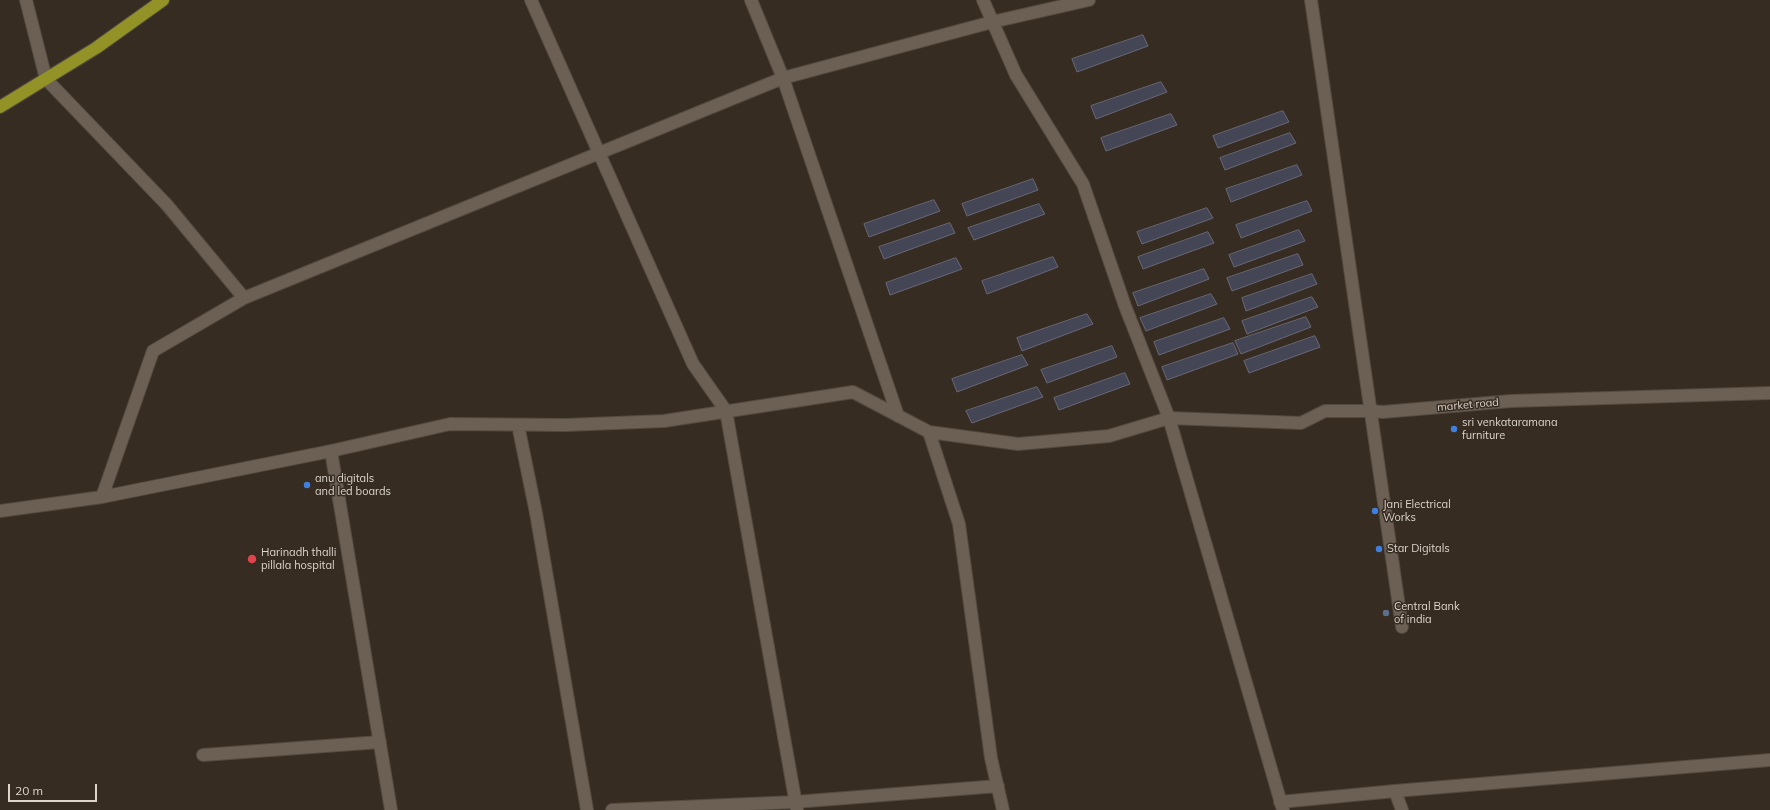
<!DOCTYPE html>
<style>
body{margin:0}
#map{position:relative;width:1770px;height:810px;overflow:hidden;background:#372c21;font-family:Mulish,sans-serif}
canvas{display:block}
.scale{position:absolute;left:8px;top:784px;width:89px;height:18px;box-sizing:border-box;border:2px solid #dcd5cd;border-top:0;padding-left:5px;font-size:12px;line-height:14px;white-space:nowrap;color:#dcd5cd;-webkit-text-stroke:3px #372c21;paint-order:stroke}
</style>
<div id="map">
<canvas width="1770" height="810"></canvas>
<div class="scale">20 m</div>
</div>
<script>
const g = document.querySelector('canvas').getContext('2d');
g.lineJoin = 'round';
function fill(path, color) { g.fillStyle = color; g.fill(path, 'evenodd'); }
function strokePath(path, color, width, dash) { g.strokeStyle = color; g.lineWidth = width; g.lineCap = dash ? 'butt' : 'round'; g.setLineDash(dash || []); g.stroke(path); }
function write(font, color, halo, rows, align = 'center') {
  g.font = font + ' Mulish,sans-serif'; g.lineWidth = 3; g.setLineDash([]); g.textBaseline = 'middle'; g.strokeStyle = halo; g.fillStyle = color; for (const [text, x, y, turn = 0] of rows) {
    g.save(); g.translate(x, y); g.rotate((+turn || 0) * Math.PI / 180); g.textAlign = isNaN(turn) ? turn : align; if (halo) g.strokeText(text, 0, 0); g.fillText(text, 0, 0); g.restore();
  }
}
const building = new Path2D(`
 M 1143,35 L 1148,46 L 1077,72 L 1072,59 Z
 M 1161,82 L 1167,92 L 1096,119 L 1091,106 Z
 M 1283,111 L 1289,122 L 1218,148 L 1213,136 Z
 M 1171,114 L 1177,125 L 1106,151 L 1101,138 Z
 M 1290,133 L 1296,143 L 1225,170 L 1220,158 Z
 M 1297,165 L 1302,175 L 1231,202 L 1226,189 Z
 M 1033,179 L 1038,190 L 967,216 L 962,204 Z
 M 934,200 L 940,211 L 869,237 L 864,224 Z
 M 1307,201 L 1312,211 L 1241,238 L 1236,225 Z
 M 1039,204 L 1045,214 L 974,240 L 968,228 Z
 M 1207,208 L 1213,218 L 1142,244 L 1137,232 Z
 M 950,223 L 955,233 L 884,259 L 879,247 Z
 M 1299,230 L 1305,241 L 1234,267 L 1229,255 Z
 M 1208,232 L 1214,243 L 1143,269 L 1138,257 Z
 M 1298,254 L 1303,265 L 1232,291 L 1227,278 Z
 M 1053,257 L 1058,267 L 987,294 L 982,281 Z
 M 956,258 L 962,269 L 890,295 L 886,283 Z
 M 1204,269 L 1209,279 L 1138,306 L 1133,293 Z
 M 1312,274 L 1317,284 L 1246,311 L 1242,298 Z
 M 1211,294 L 1217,304 L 1146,331 L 1140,318 Z
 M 1312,297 L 1318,307 L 1247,334 L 1242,321 Z
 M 1087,314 L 1093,324 L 1022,351 L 1017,338 Z
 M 1306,317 L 1311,327 L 1241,354 L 1235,341 Z
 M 1224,318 L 1230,329 L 1159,355 L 1154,342 Z
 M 1315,336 L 1320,347 L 1249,373 L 1244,361 Z
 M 1233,343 L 1238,354 L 1167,380 L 1162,367 Z
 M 1112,346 L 1117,357 L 1047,383 L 1041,370 Z
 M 1022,355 L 1028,365 L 957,392 L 952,379 Z
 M 1125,373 L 1130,384 L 1059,410 L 1054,398 Z
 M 1037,387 L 1043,397 L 972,423 L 966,411 Z`);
const minor = new Path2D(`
 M 26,0 L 46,79 L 167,205 L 244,298
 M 531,0 L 693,364 L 726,411 L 797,810
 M 751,0 L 783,78 L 898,416
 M 1311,0 L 1402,627
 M 518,425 L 536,513 L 587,810
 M 929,432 L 1018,444 L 1109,436 L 1169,418 L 1125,306 L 1083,184 L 1016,75 L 983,0
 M 331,451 L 391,810
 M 102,497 L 153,351 L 244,298 L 783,78 L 992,22 L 1089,0
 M 0,511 L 102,497 L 331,451 L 450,424 L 566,425 L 664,421 L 853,392 L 929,432 L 959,524 L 991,758 L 1003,810
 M 203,755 L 380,742
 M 1395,791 L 1402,810
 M 1280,802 L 1395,791 L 1770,760
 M 612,810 L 795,802 L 998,786
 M 1283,810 L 1169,418 L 1301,423 L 1325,411 L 1371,411 L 1383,412 L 1511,401 L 1770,393`);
const highway = new Path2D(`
 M 0,107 L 96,48 L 163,0`);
const markers = [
 [1454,429,4,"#3f7fe0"],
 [307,485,4,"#3f7fe0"],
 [1375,511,4,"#3f7fe0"],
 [1379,549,4,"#3f7fe0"],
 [252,559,5,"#e0444e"],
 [1386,613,4,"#5c6f8a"]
];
const streetNames = [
 ["market road",1468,405,-5]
];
const poiNames = [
 ["sri venkataramana",1462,423],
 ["furniture",1462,436],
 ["anu digitals",315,479],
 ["and led boards",315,492],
 ["Jani Electrical",1383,505],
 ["Works",1383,518],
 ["Star Digitals",1387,549],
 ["Harinadh thalli",261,553],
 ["pillala hospital",261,566],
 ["Central Bank",1394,607],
 ["of india",1394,620]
];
fill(building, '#454655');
strokePath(building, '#676878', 1);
strokePath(minor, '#534a41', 14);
strokePath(highway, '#534a41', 14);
strokePath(minor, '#6c6054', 12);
strokePath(highway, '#929227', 12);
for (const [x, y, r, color] of markers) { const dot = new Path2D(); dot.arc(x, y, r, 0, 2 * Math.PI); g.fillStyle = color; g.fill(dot); strokePath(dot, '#372c21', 1.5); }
write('11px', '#dcd5cd', '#372c21', streetNames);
write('11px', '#dcd5cd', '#372c21', poiNames, 'left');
</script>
